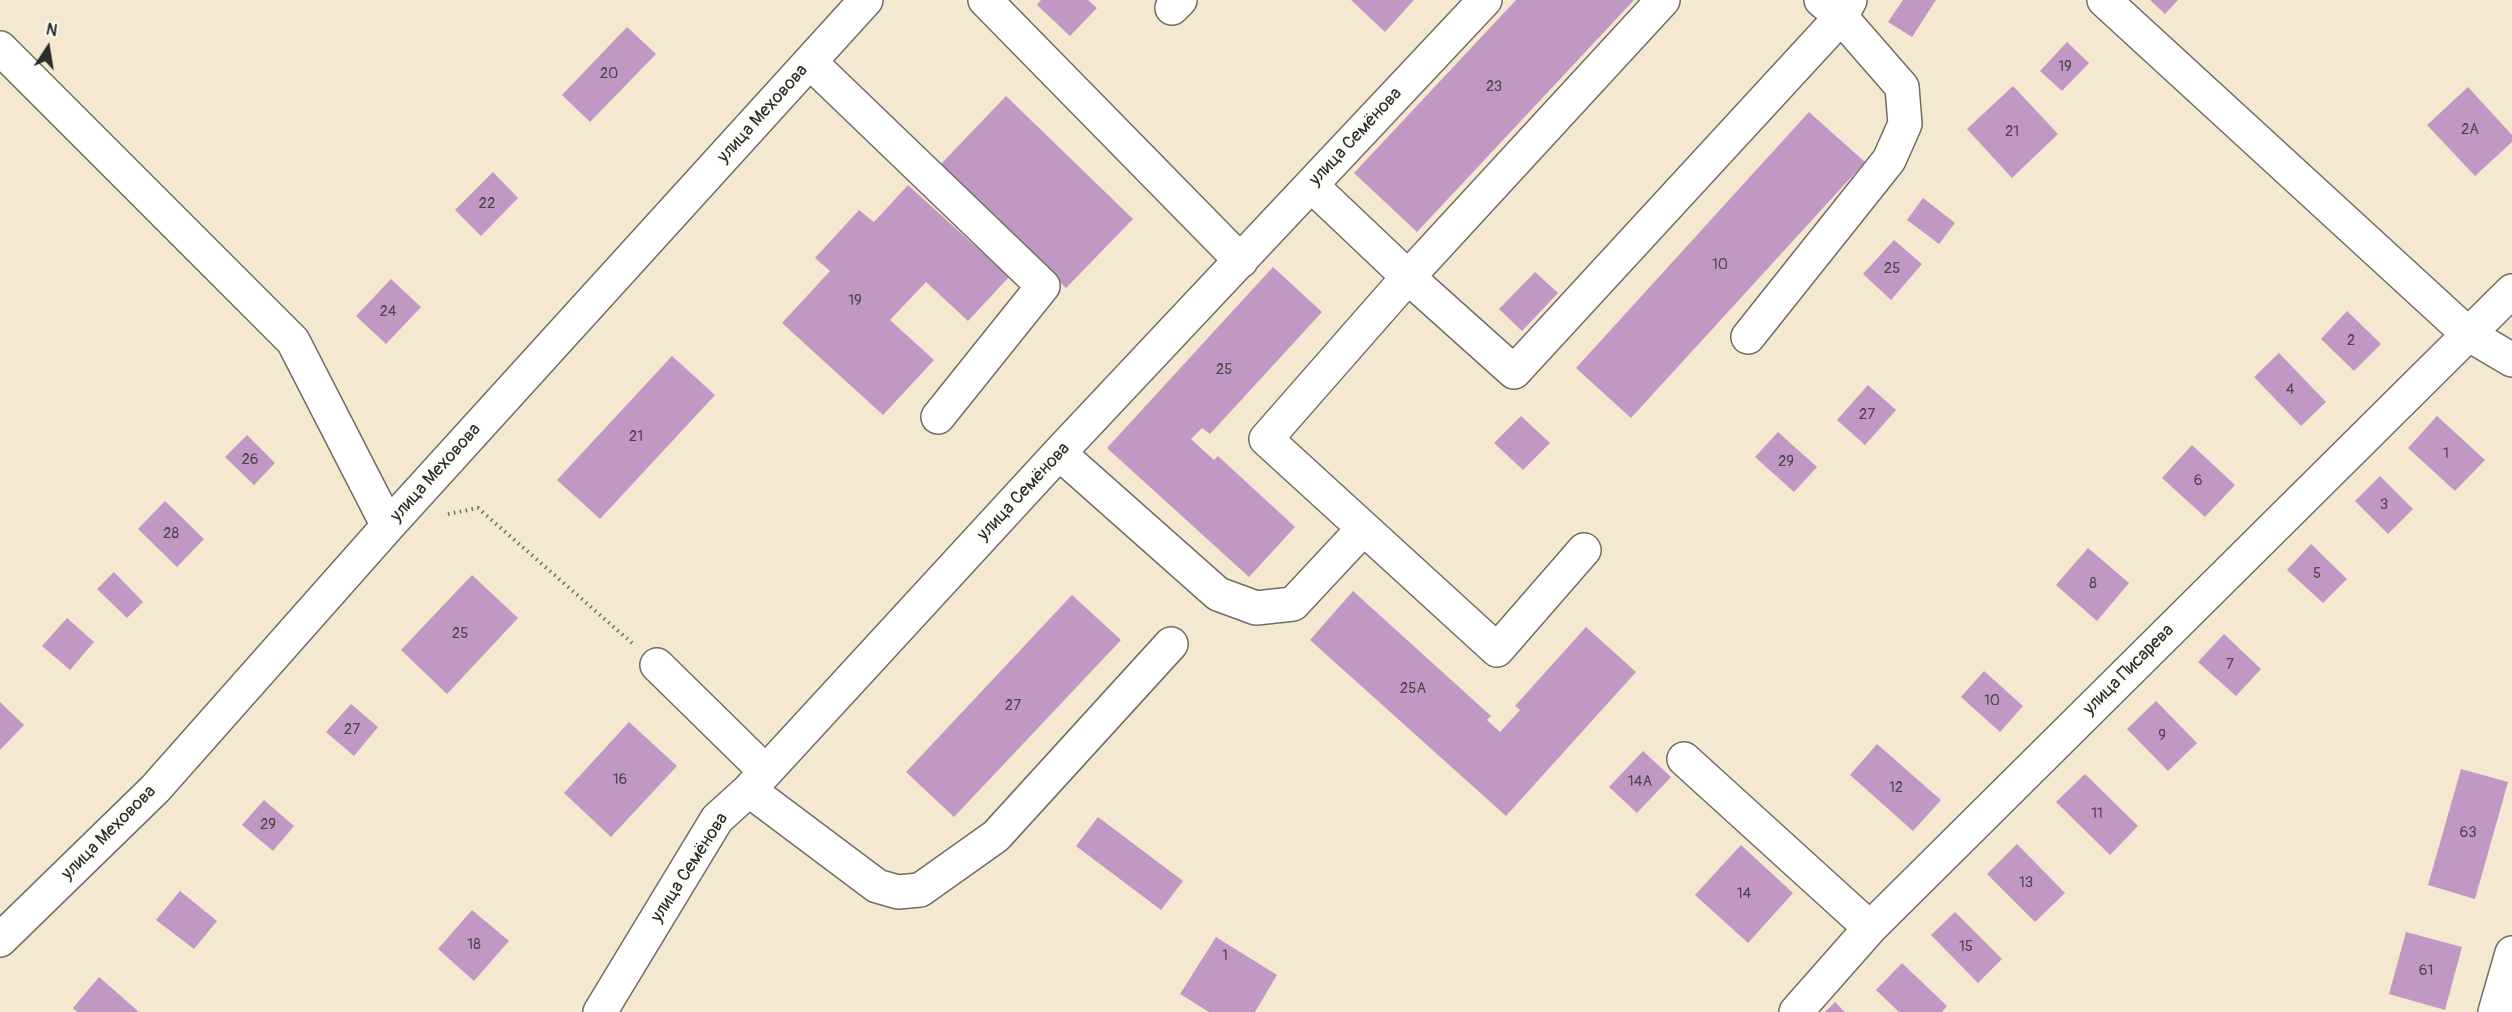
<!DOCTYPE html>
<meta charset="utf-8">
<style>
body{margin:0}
#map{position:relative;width:2512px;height:1012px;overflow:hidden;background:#f4e8d1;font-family:Pangolin,sans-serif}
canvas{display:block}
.north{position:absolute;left:18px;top:18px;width:60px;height:60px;-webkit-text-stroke:4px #fdfcf7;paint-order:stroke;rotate:12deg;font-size:16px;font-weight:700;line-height:24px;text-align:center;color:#2b2b2b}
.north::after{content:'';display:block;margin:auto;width:21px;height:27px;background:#2b2b2b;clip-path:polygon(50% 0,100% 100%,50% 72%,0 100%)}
</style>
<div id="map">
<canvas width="2512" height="1012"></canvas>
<div class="north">N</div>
</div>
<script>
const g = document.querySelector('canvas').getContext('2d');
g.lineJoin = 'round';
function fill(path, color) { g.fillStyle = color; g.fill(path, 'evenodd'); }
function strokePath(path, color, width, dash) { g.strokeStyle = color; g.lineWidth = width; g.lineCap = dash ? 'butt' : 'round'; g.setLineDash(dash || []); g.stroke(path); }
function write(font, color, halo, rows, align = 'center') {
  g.font = font + ' Pangolin,sans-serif'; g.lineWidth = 6; g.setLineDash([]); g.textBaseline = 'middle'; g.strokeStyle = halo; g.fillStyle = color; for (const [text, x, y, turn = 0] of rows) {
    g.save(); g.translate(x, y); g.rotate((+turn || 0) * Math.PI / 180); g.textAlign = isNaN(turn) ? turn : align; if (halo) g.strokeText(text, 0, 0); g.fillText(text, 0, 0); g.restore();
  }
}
const building = new Path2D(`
 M 1041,0 L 1088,0 L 1097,8 L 1070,36 L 1037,5 Z
 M 1351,0 L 1414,0 L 1385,32 Z
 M 1516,0 L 1634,0 L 1417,232 L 1354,173 Z
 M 1903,0 L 1936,0 L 1912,37 L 1888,22 Z
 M 2150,0 L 2178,0 L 2165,14 Z
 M 627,27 L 656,54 L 590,122 L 562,95 Z
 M 2067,42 L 2089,63 L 2062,91 L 2040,71 Z
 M 2013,86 L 2058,134 L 2012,178 L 1967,129 Z
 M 2468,87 L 2512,135 L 2512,142 L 2475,176 L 2427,125 Z
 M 1006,96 L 1133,219 L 1066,288 L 940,165 Z
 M 1809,112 L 1865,162 L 1631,418 L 1576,368 Z
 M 493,172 L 518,198 L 481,236 L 455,210 Z
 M 908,185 L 1009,277 L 968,321 L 926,282 L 890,320 L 934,360 L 883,415 L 782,323 L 830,271 L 815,258 L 859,210 L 874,222 Z
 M 1923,198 L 1955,223 L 1939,244 L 1907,220 Z
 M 1894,240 L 1922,264 L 1891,300 L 1863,274 Z
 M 1273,267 L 1322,312 L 1210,434 L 1202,428 L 1191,439 L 1214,460 L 1218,456 L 1295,527 L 1249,577 L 1107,448 Z
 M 1535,272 L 1558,293 L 1522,331 L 1499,309 Z
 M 391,279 L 421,307 L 386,344 L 356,316 Z
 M 2347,311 L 2381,344 L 2354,371 L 2321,339 Z
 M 2279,353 L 2326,402 L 2301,426 L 2254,377 Z
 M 672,356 L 715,395 L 600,519 L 557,480 Z
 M 1868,385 L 1896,410 L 1865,445 L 1837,420 Z
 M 1521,416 L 1550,443 L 1523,470 L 1494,443 Z
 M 2437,416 L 2485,460 L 2455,491 L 2408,448 Z
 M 1778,432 L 1817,467 L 1794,492 L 1755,457 Z
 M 247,435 L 275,463 L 254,485 L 225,457 Z
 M 2192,445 L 2235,485 L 2205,517 L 2162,478 Z
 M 2380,476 L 2413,509 L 2388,534 L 2355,501 Z
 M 165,501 L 204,539 L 177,567 L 138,529 Z
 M 2311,544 L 2347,579 L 2323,603 L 2287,570 Z
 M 2088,548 L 2129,583 L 2097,621 L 2056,585 Z
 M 114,572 L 143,602 L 127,618 L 97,589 Z
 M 472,575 L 518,618 L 447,694 L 401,650 Z
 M 1353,591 L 1491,716 L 1487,720 L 1500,732 L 1520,710 L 1515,706 L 1586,627 L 1636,672 L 1506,816 L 1310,640 Z
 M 1072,595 L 1121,640 L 954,817 L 906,772 Z
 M 67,618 L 94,642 L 70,670 L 42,646 Z
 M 2224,634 L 2261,669 L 2236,696 L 2198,662 Z
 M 1984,671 L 2023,706 L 2000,732 L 1961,697 Z
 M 2156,701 L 2197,743 L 2168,771 L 2127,729 Z
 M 0,702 L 24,725 L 0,750 Z
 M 351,704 L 378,727 L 354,756 L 326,732 Z
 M 629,722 L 677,766 L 611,837 L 564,793 Z
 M 1877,744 L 1941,800 L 1913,831 L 1850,775 Z
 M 1643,751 L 1671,777 L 1637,813 L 1609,787 Z
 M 2461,769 L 2508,782 L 2475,899 L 2428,885 Z
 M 2085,774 L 2138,826 L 2110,855 L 2056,802 Z
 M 264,800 L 294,826 L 273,851 L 242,825 Z
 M 1098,817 L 1183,881 L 1161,910 L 1076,846 Z
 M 2017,844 L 2065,893 L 2035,922 L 1987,874 Z
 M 1741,845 L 1793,893 L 1748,943 L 1695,895 Z
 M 180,891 L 217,921 L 194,949 L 156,920 Z
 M 472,910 L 509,941 L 474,981 L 438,949 Z
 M 1955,912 L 2002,959 L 1978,983 L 1931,935 Z
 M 2406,932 L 2462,947 L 2445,1010 L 2389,994 Z
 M 1216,937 L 1277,975 L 1255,1012 L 1209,1012 L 1180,994 Z
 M 1902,963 L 1947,1006 L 1942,1012 L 1899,1012 L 1876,990 Z
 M 99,977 L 139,1012 L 77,1012 L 73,1008 Z
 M 1835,1002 L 1845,1012 L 1825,1012 Z`);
const path = new Path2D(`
 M 448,514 L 478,508 L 632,643`);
const minor = new Path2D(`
 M 985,0 L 1241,261
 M 2104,0 L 2468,334 L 2512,360
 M 1172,8 L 1180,0
 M 0,48 L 293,341 L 388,526
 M 810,62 L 1043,286 L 938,417
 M 1311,185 L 1408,277 L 1514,372 L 1841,17 L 1850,0
 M 1748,337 L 1889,160 L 1905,124 L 1902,87 L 1841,17 L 1821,0
 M 1059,453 L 1218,594 L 1256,608 L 1293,604 L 1363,529
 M 1584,550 L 1497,650 L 1266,439 L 1408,277 L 1663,0
 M 657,665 L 765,771
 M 1684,759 L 1870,928
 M 749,790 L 877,886 L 898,892 L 920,890 L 996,836 L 1171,644
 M 0,940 L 155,789 L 388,526 L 866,0
 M 600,1012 L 717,819 L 749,790 L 1059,453 L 1485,0
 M 1796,1012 L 1870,928 L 2512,291
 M 2495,1012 L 2512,953`);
const numberNames = [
 ["19",2065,67],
 ["20",609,74],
 ["23",1494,87],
 ["2А",2470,130],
 ["21",2012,132],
 ["22",487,204],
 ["10",1720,265],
 ["25",1892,269],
 ["19",855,301],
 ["24",388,312],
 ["2",2351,341],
 ["25",1224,370],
 ["4",2290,390],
 ["27",1867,415],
 ["21",636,437],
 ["1",2446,454],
 ["26",250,460],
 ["29",1786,462],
 ["6",2198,481],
 ["3",2384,505],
 ["28",171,534],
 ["5",2317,574],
 ["8",2093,584],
 ["25",460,634],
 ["7",2230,665],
 ["25А",1413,689],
 ["10",1992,701],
 ["27",1013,706],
 ["27",352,730],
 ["9",2162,736],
 ["16",620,780],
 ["14А",1640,782],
 ["12",1896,788],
 ["11",2097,814],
 ["29",268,825],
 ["63",2468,833],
 ["13",2026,883],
 ["14",1744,894],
 ["18",474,945],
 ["15",1966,947],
 ["1",1225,956],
 ["61",2426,971]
];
const streetNames = [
 ["улица Меховова",763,114,-48],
 ["улица Семёнова",1356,137,-47],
 ["улица Меховова",436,473,-48],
 ["улица Семёнова",1024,492,-47],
 ["улица Писарева",2129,670,-45],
 ["улица Меховова",109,833,-45],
 ["улица Семёнова",690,868,-57]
];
fill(building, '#c198c4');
strokePath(minor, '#716d65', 36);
strokePath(path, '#716d65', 4, [1.5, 4.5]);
strokePath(minor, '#fff', 33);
write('15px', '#504651', null, numberNames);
write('18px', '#2b2b2b', '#fdfcf7', streetNames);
</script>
